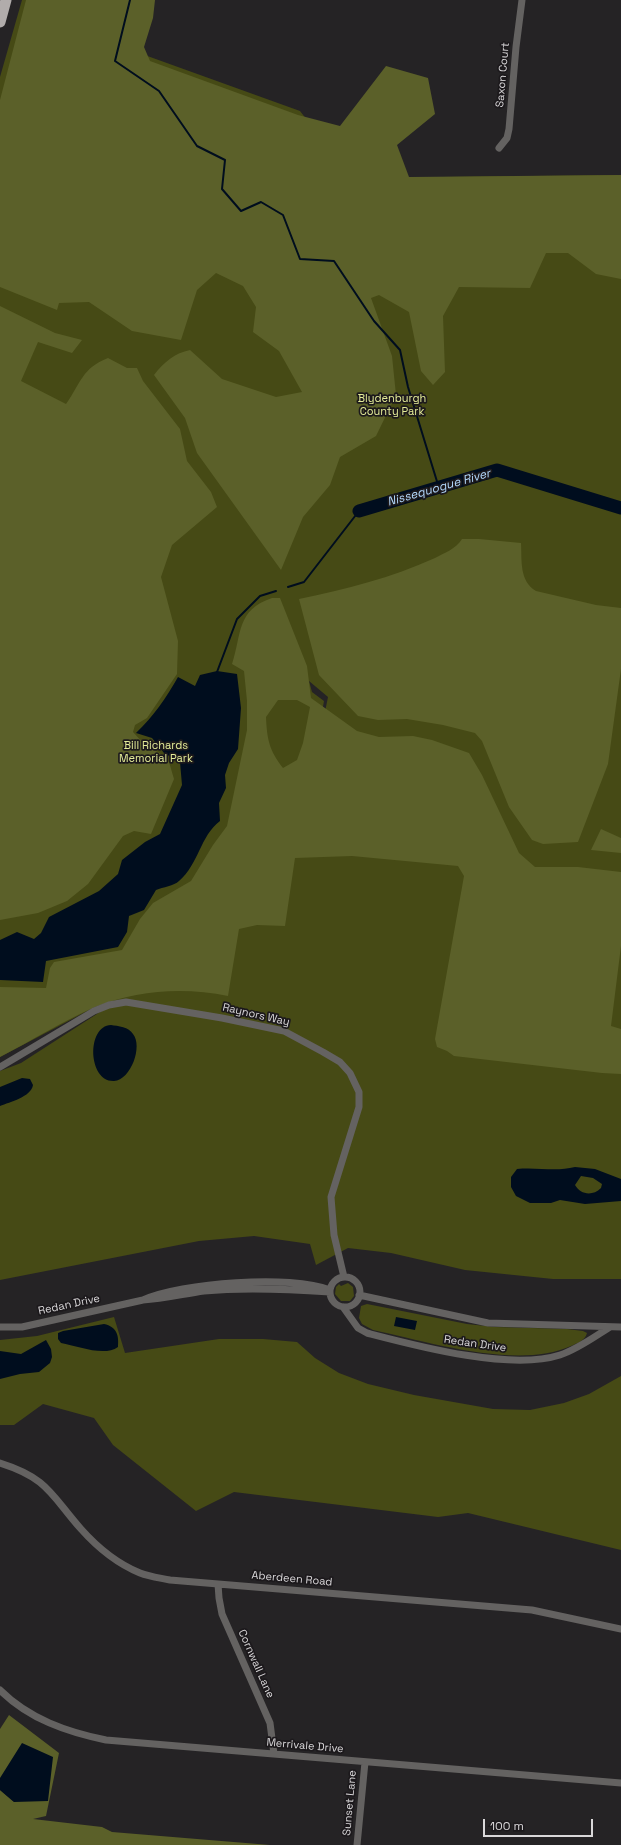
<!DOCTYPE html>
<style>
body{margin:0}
#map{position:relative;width:621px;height:1845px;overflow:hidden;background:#252325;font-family:"Space Grotesk",sans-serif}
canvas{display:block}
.scale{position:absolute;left:483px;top:1819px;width:110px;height:18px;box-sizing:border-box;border:2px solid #dad8da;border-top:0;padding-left:5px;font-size:12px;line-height:14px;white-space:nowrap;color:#dad8da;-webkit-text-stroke:3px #1c191c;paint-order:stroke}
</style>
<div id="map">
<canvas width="621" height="1845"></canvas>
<div class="scale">100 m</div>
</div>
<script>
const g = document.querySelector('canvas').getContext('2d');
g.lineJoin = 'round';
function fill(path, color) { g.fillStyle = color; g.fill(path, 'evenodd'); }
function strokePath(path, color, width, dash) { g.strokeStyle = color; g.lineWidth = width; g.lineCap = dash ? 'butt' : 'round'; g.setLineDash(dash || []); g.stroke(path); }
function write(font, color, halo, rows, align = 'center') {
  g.font = font + ' "Space Grotesk",sans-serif'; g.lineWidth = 3.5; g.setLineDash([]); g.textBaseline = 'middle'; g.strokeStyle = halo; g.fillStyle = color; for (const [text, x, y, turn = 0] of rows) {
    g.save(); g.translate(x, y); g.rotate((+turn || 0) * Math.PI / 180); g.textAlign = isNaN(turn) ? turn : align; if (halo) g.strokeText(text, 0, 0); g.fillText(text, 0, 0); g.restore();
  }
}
const green = new Path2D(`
 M 22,0 L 51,0 L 128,49 L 300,111 L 352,178 L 621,175 L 621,1279 L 553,1279 L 465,1270 L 391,1253 L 348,1248 L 316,1265 L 310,1244 L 254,1236 L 199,1241 L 0,1280 L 0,1071 L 21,1063 L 117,1001 L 95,1007 L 0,1057 L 0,77 ZM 309,681 L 328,697 L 302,826 L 324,701 L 312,692 Z
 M 348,1283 L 353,1287 L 354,1296 L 350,1301 L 341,1301 L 335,1294 L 336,1287 L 339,1284 L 341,1286 Z
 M 367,1304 L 467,1324 L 495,1327 L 567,1329 L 583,1331 L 587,1333 C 585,1341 577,1343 571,1346 C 518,1370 429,1342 373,1330 L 362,1324 L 359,1318 L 361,1306 Z
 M 114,1317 L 125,1353 L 219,1339 L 263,1339 L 297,1342 L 315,1358 L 339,1373 L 368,1384 L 414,1395 L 493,1409 L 530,1410 L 564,1403 L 589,1394 L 621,1376 L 621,1550 L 468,1513 L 438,1517 L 234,1492 L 196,1511 L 113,1445 L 94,1418 L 43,1404 L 14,1425 L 0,1425 L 0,1340 L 37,1336 Z`);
const forest = new Path2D(`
 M 26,0 L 155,0 L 153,18 L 144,47 L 150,61 L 298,115 L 340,126 L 386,66 L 428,78 L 435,114 L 397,145 L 409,177 L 621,175 L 621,279 L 596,274 L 568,253 L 546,253 L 530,288 L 459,287 L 443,316 L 445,372 L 433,385 L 421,371 L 409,312 L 379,295 L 371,298 L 392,356 L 396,395 L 376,436 L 340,457 L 330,485 L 303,517 L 281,570 L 197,453 L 185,418 L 154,375 C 164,362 175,353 190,350 L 222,379 L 276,397 L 302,392 L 279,351 L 253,332 L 256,307 L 243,286 L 216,273 L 197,290 L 181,340 L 132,331 L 89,302 L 59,303 L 57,310 L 0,287 L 0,100 Z
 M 0,306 L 55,333 L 82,340 L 72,353 L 38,342 L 21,381 L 66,404 C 81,383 82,368 108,358 L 127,368 L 137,368 L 143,381 L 180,429 L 187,461 L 211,492 L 217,507 L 172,545 L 161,577 L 178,641 L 177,674 L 147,718 L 135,725 L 133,732 L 144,744 L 158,752 L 169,762 L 174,779 L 151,834 L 134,831 L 123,836 L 88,884 L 67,901 L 38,913 L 0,920 Z
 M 462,539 L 479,539 L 521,543 C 522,560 519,581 536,591 L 596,605 L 621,608 L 621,669 L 608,764 L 578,842 L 543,844 L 532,840 L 509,807 L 482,741 L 475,733 L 443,725 L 407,719 L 378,720 L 358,716 L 319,675 L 299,599 C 346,589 391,578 435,558 C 444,553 456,549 462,539 Z
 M 272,598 L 280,598 L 307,666 L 311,698 L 357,731 L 379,737 L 413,736 L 432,740 L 469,753 L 482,775 L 519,853 L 535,867 L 578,867 L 621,872 L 621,946 L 611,1026 L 621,1029 L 621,1074 L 602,1073 L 454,1056 L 447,1051 L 437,1047 L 435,1039 L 464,876 L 458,866 L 352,856 L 295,858 L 285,926 L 257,925 L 239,929 L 228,996 C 184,987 137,990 95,1007 C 63,1021 31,1041 0,1057 L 0,987 L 46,988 L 50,968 L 54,962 L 122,950 L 140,919 L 153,903 L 191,881 L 213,845 L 227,826 L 247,730 L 247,701 L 244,671 L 232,664 C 242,634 236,610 272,598 ZM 278,700 L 297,700 L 310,707 L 303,743 L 297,760 L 283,768 C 269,750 267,739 266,717 Z
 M 601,829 L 621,838 L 621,853 L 591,850 Z
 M 9,1715 L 59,1753 L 46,1816 L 33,1819 L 102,1827 L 112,1832 L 270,1845 L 0,1845 L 0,1790 L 14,1802 L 0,1778 L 0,1729 Z`);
const water = new Path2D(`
 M 217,671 L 237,674 L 241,708 L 238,749 L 229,763 L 225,775 L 226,788 L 219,803 L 220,821 C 200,836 199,864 179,881 C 174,886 163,887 156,890 L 144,910 L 129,916 L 127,932 L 118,947 L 46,961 L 43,982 L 0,980 L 0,940 L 17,932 L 34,939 L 41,933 L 49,917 L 99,891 L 118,874 L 122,860 L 145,842 L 160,834 L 182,785 L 180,762 L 164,753 L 152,738 L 136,733 C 154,716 166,698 178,677 L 195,686 L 200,675 Z
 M 111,1025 C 118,1026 129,1027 133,1034 C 143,1046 131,1080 114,1081 C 88,1082 86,1026 111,1025 Z
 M 22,1078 L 30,1079 L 33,1085 C 31,1097 10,1102 0,1106 L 0,1087 Z
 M 575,1167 L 595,1169 L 621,1179 L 621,1201 L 585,1204 L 560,1200 L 551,1203 L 530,1203 L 516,1196 L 511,1187 L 511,1177 L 517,1169 C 537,1167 556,1172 575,1167 ZM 581,1176 L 593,1178 L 602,1184 L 601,1188 C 592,1197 580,1194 575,1185 Z
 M 396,1317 L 417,1321 L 415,1330 L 394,1326 Z
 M 104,1324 C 117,1327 119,1335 118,1347 C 104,1357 78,1346 61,1343 L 58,1339 L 58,1333 L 63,1331 Z
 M 46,1340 L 51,1349 L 52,1357 L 50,1363 L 39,1372 L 20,1374 L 0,1379 L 0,1351 L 21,1354 Z
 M 22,1743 L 53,1757 L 48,1801 L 14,1802 L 0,1790 L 0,1778 Z`);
const stream = new Path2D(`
 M 130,0 L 115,61 L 159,91 L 197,146 L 225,160 L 222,189 L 241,211 L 261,202 L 283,215 L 300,259 L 334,261 L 374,321 L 400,350 L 408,387 L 439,488
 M 288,587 L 304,582 L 359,511
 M 217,672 L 237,619 L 260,596 L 276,591`);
const river = new Path2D(`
 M 359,511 L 497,470 L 621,508`);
const minor = new Path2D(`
 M 499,148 L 507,138 L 509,129 L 516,47 L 522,0
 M 0,1067 L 94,1011 L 109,1005 L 126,1002 L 222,1018 L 284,1031 L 323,1052 L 340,1062 L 350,1073 L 359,1092 L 359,1107 L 331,1197 L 334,1235 L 344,1277
 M330 1292a15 15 0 1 1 30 0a15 15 0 1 1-30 0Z
 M 330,1292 C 287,1289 246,1287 204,1291 C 183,1294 163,1299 143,1300 C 181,1283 291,1274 330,1290
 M 359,1295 L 488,1323 L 621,1327
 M 343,1307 L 358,1328 L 367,1333 C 417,1346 510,1371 560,1355 C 578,1349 594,1337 610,1327
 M 0,1327 L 22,1327 L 143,1300
 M 0,1463 C 48,1478 51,1495 81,1529 C 97,1547 118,1564 140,1573 C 150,1577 161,1578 170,1580 L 532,1610 L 621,1629
 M 218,1584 L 219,1598 L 222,1614 L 270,1723 L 274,1754
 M 0,1690 C 29,1719 67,1732 106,1740 L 621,1783
 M 357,1845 L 365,1762`);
const trunk = new Path2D(`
 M 0,22 L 6,0`);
const streetNames = [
 ["Saxon Court",503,75,-85],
 ["Raynors Way",256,1015,13],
 ["Redan Drive",69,1305,-12],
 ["Redan Drive",475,1344,8],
 ["Aberdeen Road",292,1579,5],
 ["Cornwall Lane",256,1664,66],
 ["Merrivale Drive",305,1746,5],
 ["Sunset Lane",350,1803,-85]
];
const parkNames = [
 ["Blydenburgh",392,399],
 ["County Park",392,412],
 ["Bill Richards",156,746],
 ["Memorial Park",156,759]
];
const waterNames = [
 ["Nissequogue River",439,488,-16]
];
fill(green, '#464a15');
fill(forest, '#5b6029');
fill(water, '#000d1e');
strokePath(stream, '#000d1e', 2);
strokePath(river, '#000d1e', 13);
strokePath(minor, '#646261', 7);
strokePath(trunk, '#b1acab', 11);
write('11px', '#dad8da', '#1c191c', streetNames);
write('11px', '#e4ec98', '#1c191c', parkNames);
write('italic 12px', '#b5dbff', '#1c191c', waterNames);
</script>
